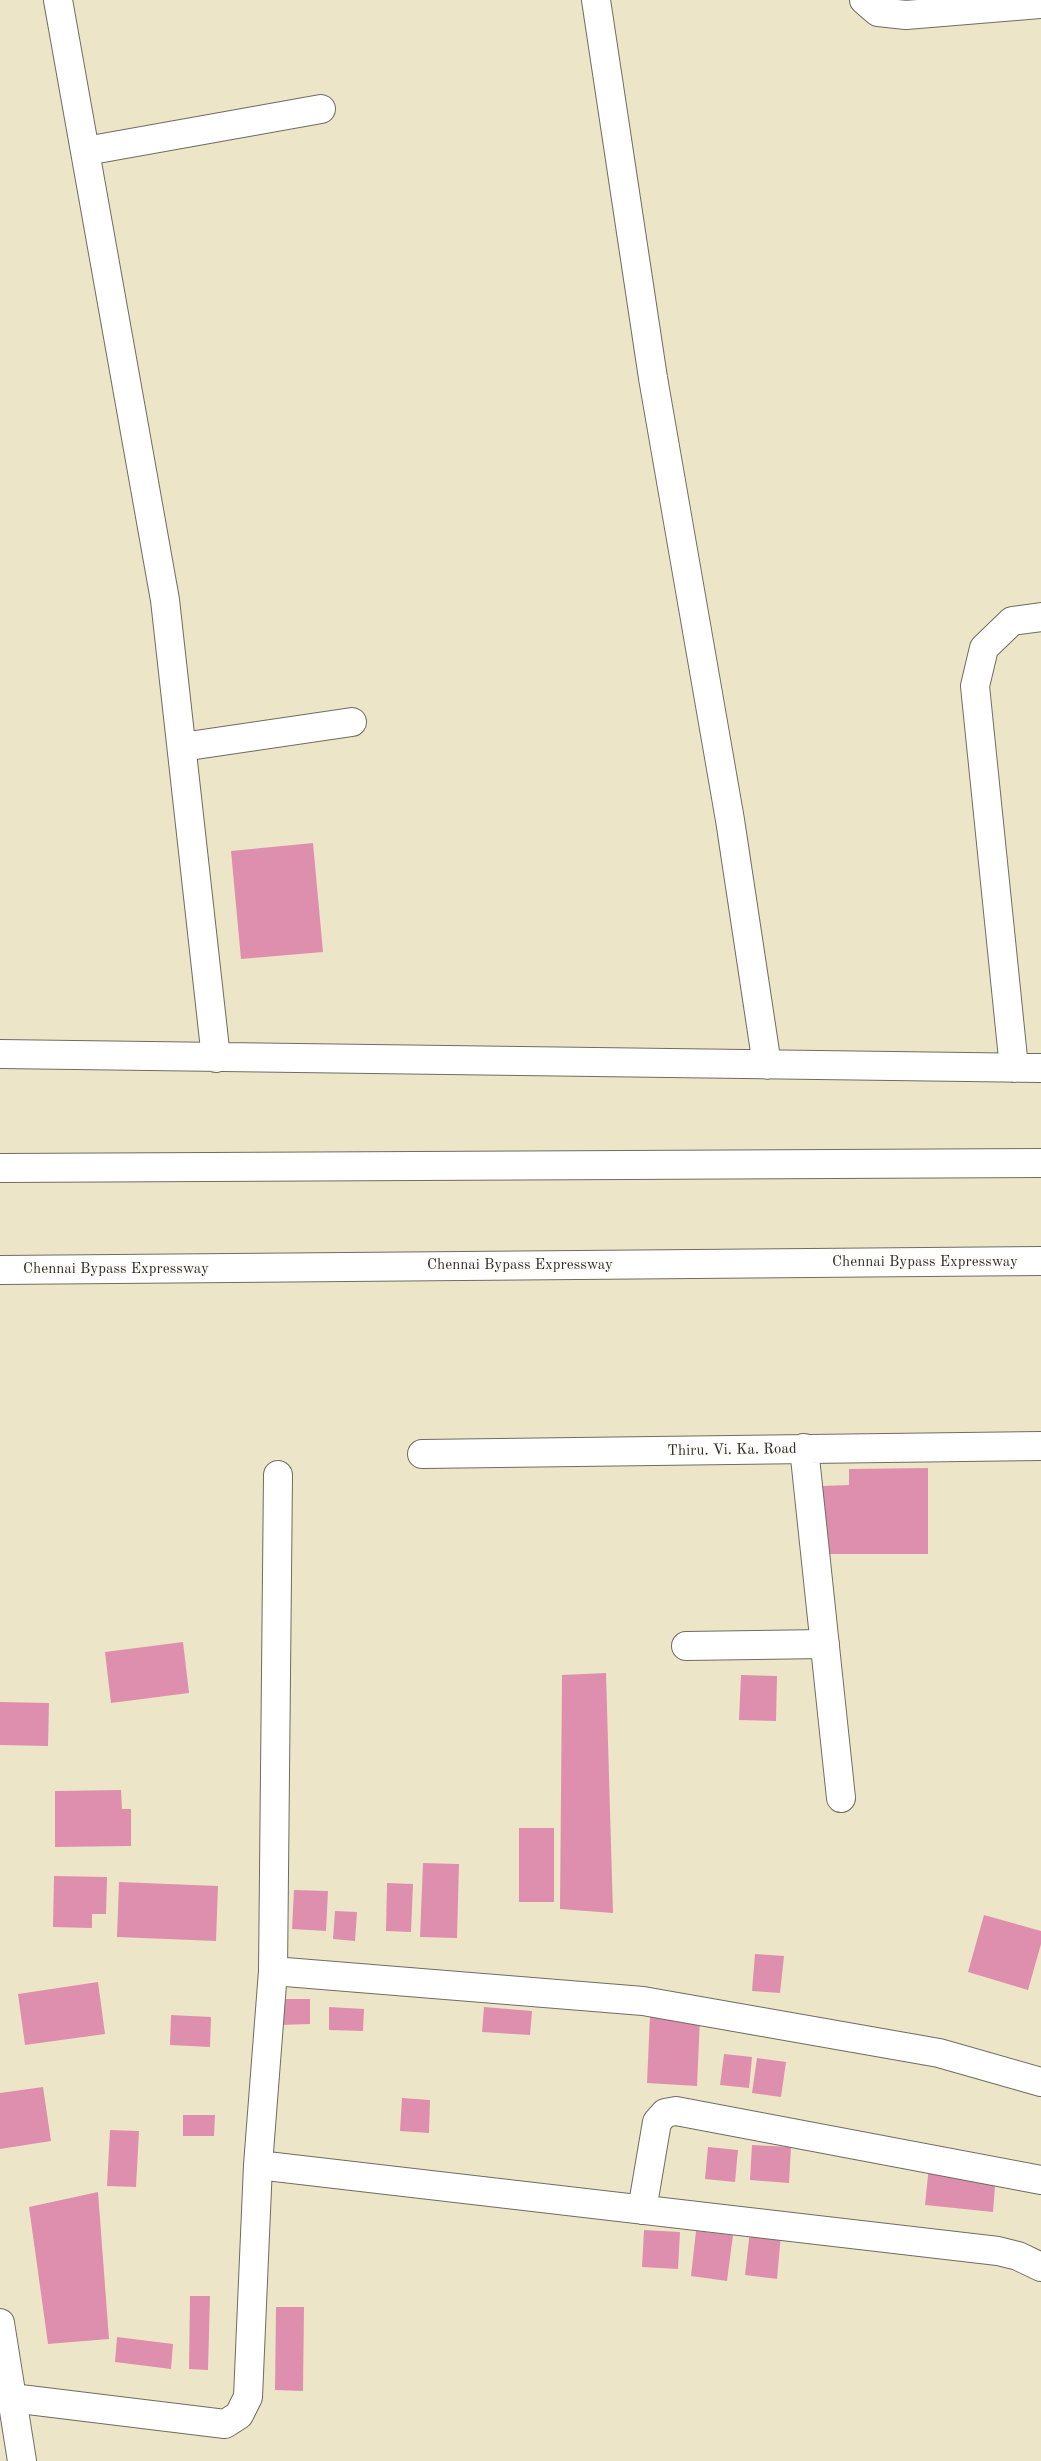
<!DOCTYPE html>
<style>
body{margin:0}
canvas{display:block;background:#ede5c8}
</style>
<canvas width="1041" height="2461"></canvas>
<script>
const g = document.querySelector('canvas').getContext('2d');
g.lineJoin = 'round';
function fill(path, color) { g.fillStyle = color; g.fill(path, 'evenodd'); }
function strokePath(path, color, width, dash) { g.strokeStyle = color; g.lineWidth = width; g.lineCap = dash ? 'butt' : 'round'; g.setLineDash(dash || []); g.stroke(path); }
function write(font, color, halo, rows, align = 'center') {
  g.font = font + ' "Old Standard TT",serif'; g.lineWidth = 4; g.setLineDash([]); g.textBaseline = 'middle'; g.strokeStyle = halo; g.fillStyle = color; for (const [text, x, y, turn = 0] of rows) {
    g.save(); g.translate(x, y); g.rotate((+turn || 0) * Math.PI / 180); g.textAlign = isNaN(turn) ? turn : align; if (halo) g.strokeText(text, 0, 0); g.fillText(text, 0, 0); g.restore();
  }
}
const building = new Path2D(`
 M 313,843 L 323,952 L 241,959 L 231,851 Z
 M 928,1468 L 928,1554 L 822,1554 L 822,1486 L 849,1485 L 849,1469 Z
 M 183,1642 L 189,1693 L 111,1703 L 105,1652 Z
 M 606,1673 L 613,1913 L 560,1909 L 562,1675 Z
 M 741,1675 L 777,1676 L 776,1721 L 739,1720 Z
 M 0,1702 L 49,1703 L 48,1746 L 0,1745 Z
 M 121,1790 L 122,1809 L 131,1809 L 131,1846 L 55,1847 L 55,1791 Z
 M 519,1828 L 554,1828 L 554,1902 L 519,1902 Z
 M 423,1863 L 459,1864 L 457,1938 L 420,1937 Z
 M 54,1876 L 107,1877 L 106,1914 L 92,1914 L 92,1928 L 53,1927 Z
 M 119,1882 L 218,1886 L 216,1941 L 117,1937 Z
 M 387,1883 L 413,1884 L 411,1932 L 386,1931 Z
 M 294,1890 L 328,1891 L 326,1931 L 292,1929 Z
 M 335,1911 L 357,1912 L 355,1941 L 333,1939 Z
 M 984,1915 L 1041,1931 L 1041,1944 L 1028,1990 L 968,1972 Z
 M 755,1954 L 784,1956 L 780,1993 L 752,1991 Z
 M 98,1982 L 105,2034 L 25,2045 L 18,1994 Z
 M 279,1999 L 310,1999 L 310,2024 L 279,2025 Z
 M 329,2007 L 364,2009 L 363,2031 L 329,2030 Z
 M 484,2007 L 532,2011 L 530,2035 L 482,2032 Z
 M 171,2015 L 211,2017 L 210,2047 L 170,2045 Z
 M 650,2016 L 700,2018 L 697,2086 L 647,2083 Z
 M 724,2054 L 752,2057 L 749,2088 L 720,2085 Z
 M 757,2058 L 786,2062 L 781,2097 L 752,2093 Z
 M 43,2087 L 51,2141 L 0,2149 L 0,2093 Z
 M 402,2098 L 430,2100 L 429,2133 L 400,2131 Z
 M 183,2115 L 215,2115 L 214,2136 L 183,2136 Z
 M 110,2130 L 139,2131 L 136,2187 L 107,2186 Z
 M 752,2145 L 791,2147 L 789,2183 L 750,2180 Z
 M 708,2147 L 738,2150 L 735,2182 L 705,2179 Z
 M 929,2166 L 996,2173 L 993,2212 L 925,2205 Z
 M 98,2192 L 109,2339 L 48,2344 L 29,2207 Z
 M 644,2230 L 680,2232 L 678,2269 L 642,2267 Z
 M 750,2230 L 781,2234 L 777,2279 L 745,2275 Z
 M 696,2231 L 733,2235 L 727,2281 L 691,2276 Z
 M 190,2296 L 210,2296 L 208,2370 L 189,2369 Z
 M 276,2307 L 304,2307 L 303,2391 L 275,2390 Z
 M 117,2337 L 173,2344 L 171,2369 L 115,2362 Z`);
const minor = new Path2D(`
 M 58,0 L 165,600 L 216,1058
 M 596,0 L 653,378 L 730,820 L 767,1065
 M 864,0 L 878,12 L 906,15 L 1041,4
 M 86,151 L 321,109
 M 182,747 L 352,722
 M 0,1054 L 1041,1068
 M 1014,1068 L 975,686 L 984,648 L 1012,621 L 1041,617
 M 804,1448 L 841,1798
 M 422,1454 L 1041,1446
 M 686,1646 L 825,1644
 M 273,1971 L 643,2001 L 939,2053 L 1041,2082
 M 258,2165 L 998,2251 L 1018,2256 L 1041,2267
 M 642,2210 L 657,2122 L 665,2113 L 676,2111 L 1041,2180
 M 0,2323 L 22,2461
 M 12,2398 L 225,2424 L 239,2415 L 248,2397 L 258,2165 L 273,1971 L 278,1475`);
const highway = new Path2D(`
 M 0,1168 L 1041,1163
 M 0,1270 L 1041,1261`);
const streetNames = [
 ["Chennai Bypass Expressway",925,1262],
 ["Chennai Bypass Expressway",520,1265],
 ["Chennai Bypass Expressway",116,1269],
 ["Thiru. Vi. Ka. Road",732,1450,-1]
];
fill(building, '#df8fae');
strokePath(minor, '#6f6c62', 30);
strokePath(highway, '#6f6c62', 30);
strokePath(minor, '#fff', 28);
strokePath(highway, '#fff', 28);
write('15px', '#2b2b2b', '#fdfcf7', streetNames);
</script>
